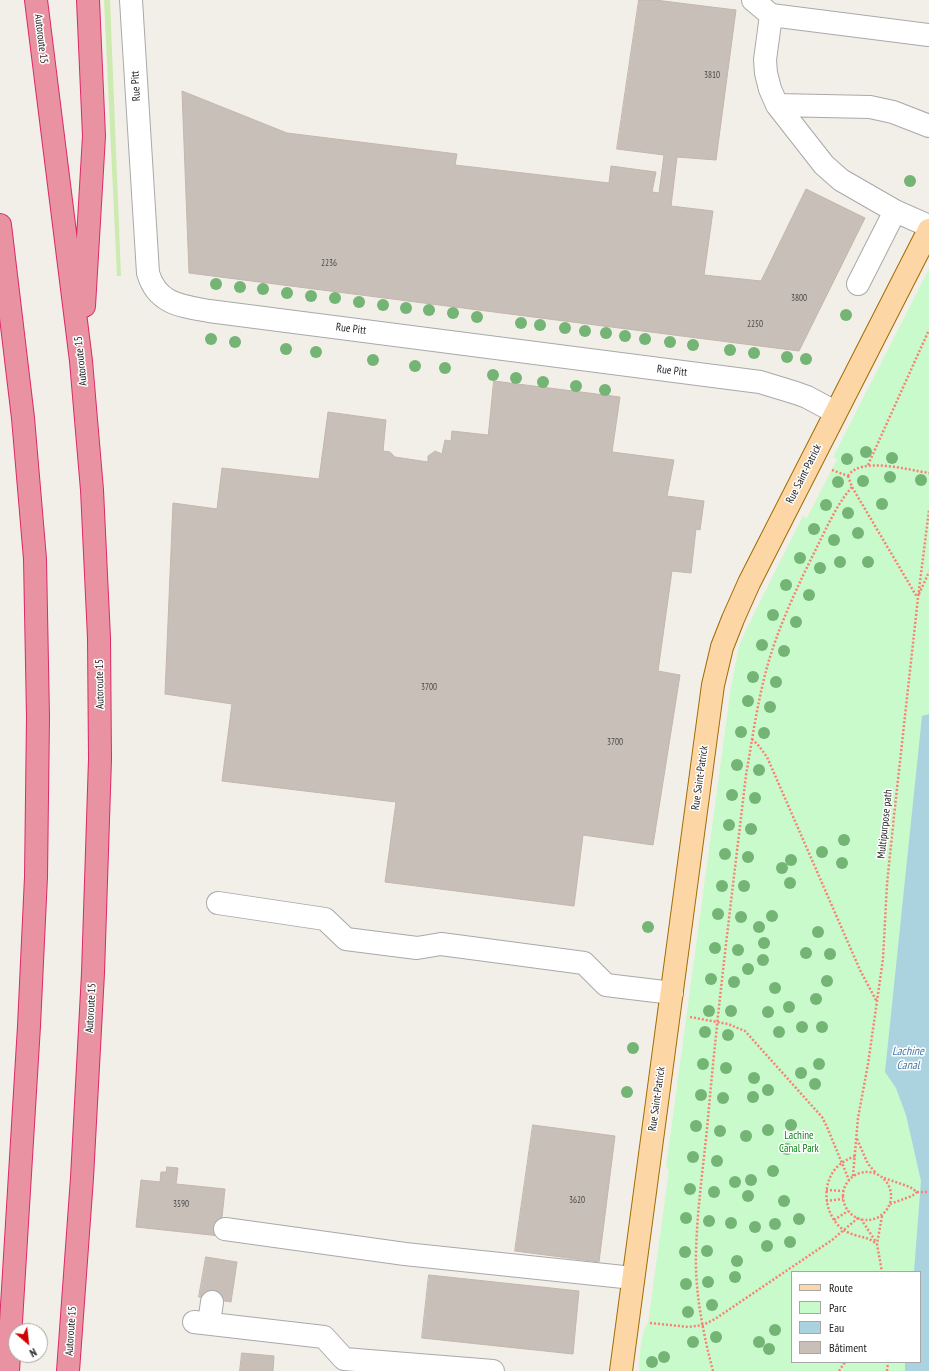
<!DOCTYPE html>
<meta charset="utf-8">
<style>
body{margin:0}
#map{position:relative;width:929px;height:1371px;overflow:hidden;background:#f2efe9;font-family:"PT Sans Narrow",sans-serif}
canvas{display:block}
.legend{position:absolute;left:791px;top:1271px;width:130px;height:92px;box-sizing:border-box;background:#fff;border:1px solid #a7a7a7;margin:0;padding:5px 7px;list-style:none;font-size:12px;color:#222}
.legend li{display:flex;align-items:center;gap:8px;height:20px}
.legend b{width:20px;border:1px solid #a7a7a7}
.north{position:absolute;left:8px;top:1323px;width:40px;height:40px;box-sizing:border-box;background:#fff;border:1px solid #a7a7a7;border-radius:50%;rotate:152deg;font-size:11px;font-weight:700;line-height:16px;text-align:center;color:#222}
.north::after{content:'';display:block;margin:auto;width:14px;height:18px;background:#d40000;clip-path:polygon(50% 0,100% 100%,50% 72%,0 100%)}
</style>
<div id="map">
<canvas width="929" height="1371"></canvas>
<ul class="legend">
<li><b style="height:5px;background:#fcd6a4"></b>Route</li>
<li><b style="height:11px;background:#c8facc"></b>Parc</li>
<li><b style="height:11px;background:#aad3df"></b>Eau</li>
<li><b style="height:11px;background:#c7bfb8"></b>Bâtiment</li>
</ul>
<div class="north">N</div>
</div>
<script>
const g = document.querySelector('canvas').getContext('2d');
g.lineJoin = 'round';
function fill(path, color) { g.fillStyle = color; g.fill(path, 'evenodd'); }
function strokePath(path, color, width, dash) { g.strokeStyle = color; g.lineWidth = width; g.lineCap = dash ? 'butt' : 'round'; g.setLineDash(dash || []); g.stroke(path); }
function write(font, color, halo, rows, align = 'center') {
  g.font = font + ' "PT Sans Narrow",sans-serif'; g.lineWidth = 3; g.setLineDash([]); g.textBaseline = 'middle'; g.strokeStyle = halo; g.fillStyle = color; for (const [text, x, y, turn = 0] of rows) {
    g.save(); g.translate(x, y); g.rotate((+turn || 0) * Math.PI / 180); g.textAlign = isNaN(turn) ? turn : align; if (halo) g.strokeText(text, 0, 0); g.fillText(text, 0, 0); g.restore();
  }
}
const grass = new Path2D(`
 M 104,0 L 110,0 L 121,276 L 117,276 Z`);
const park = new Path2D(`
 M 929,269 L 929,1371 L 639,1371 C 640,1359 640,1331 648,1323 L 669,1170 L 666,1167 L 731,687 L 739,646 L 746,630 L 803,516 L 807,518 L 837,459 L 833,457 ZM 792,1272 L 920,1272 L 920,1362 L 792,1362 Z`);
const water = new Path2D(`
 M 929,714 L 929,1371 L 905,1371 L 905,1362 L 920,1362 L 920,1272 L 914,1272 L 921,1181 L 906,1115 L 896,1088 L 885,1072 L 922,716 Z`);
const building = new Path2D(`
 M 639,0 L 655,0 L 736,10 L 716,160 L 677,157 L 671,206 L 713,211 L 704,275 L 761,281 L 806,189 L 865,218 L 799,351 L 189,273 L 182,91 L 287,133 L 457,154 L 455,165 L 609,183 L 611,166 L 656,172 L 652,192 L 659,193 L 664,155 L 617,149 Z
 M 494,381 L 620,397 L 612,452 L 674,460 L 667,496 L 704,501 L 700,530 L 696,529 L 691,573 L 672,571 L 658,671 L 680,675 L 653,845 L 583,835 L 574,906 L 385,882 L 396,802 L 222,781 L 232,704 L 165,694 L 173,503 L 217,509 L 222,468 L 319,479 L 328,412 L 386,420 L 383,451 L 390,452 L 395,457 L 428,462 L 428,456 L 431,454 L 435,451 L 442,454 L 445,440 L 451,441 L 452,431 L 488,435 Z
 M 533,1125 L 615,1136 L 599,1262 L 515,1251 Z
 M 167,1167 L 178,1168 L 176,1184 L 225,1189 L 220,1236 L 136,1227 L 141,1180 L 160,1182 L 161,1172 L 166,1172 Z
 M 206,1257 L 237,1262 L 231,1302 L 199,1297 Z
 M 429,1275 L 579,1291 L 573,1354 L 422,1338 Z
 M 242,1353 L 274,1356 L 273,1371 L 240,1371 Z`);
const path = new Path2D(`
 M 868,465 L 929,330
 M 832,470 L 848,476
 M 848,476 L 852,487 L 917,597
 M 848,476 C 861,456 908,470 929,473
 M 919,594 L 929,572
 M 752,739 L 759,746 L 767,757 L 860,970 L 877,1002
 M 690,1017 L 728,1024 L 745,1031 L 822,1117 L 827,1127 L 849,1180
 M 857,1139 L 868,1164 L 876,1173
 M 855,1156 C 848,1159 842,1162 837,1167 C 821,1184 824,1213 841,1228 C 848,1234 858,1236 866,1238 C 870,1239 874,1242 877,1244
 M843 1196a24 24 0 1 1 48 0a24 24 0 1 1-48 0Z
 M 853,1176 L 858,1118 L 868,1064 L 883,959 L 887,884 L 894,816 L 918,598 L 929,510
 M 884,1178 L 910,1187 L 917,1192
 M 826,1190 L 844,1191
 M 917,1192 L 929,1192
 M 826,1201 L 843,1199
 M 890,1204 L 912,1196 L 917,1192
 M 882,1216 L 877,1244 L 882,1272
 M 861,1219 L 876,1242
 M 834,1220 L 848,1211
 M 650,1323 L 689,1327 L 703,1325 L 715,1319 L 832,1240 L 858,1218
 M 713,1371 C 703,1333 695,1293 696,1254 C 697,1205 705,1156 709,1107 C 719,996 733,886 746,775 C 752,741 757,705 766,671 C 777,629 799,583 818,545 C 828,525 837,504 852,487
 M 839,1371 L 845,1362
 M 887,1371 L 888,1362`);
const minor = new Path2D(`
 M 131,0 L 148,273 C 157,304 181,306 209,311 L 760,382 L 796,393 L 807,397 L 835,412
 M 753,0 L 771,15
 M 777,105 L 870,107 L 893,112 L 929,126
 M 895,211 L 841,180 L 824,165 L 777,105 L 770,89 L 766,73 L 765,60 L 771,15 L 929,35
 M 858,284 L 895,211 L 929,226
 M 218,903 L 325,919 L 346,939 L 417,948 L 441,944 L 584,963 L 606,985 L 672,993
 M 225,1229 L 405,1254 L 633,1278
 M 194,1322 L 324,1337 L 344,1359 L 493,1371
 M 209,1323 L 212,1302`);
const major = new Path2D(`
 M 621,1371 L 705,744 L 713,685 L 722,647 L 733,619 L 749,583 L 929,230`);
const highway = new Path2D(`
 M 36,0 L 81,361 L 92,490 L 99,638 L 100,759 L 93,973 L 82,1178 L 68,1371
 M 0,225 L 23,418 L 30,500 L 35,559 L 38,717 L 36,877 L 29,1026 L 8,1371
 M 84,306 L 94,136 L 88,0`);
const trees = [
 [910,181],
 [216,284],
 [240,287],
 [263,289],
 [287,293],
 [311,296],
 [335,298],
 [359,302],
 [383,305],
 [406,308],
 [429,310],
 [453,313],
 [846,315],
 [477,317],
 [521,323],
 [540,325],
 [565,328],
 [585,331],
 [606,333],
 [625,336],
 [211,339],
 [645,339],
 [235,342],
 [670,342],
 [693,345],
 [286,349],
 [730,350],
 [316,352],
 [754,353],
 [787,357],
 [806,359],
 [373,360],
 [415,366],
 [445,368],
 [493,375],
 [516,378],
 [543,382],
 [576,386],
 [605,390],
 [866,452],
 [892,458],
 [847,459],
 [890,477],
 [921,480],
 [863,481],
 [838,482],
 [882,504],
 [826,505],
 [848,513],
 [814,529],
 [858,533],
 [834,540],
 [800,558],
 [840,562],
 [868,562],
 [820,568],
 [786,585],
 [809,595],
 [773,615],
 [796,622],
 [762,645],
 [784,651],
 [753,677],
 [776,682],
 [748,701],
 [770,707],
 [741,732],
 [764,733],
 [737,765],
 [759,770],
 [732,795],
 [755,798],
 [729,825],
 [751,829],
 [844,840],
 [822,852],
 [725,854],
 [748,857],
 [791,860],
 [842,863],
 [782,868],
 [790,883],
 [722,886],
 [744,886],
 [718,914],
 [772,916],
 [741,917],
 [648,927],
 [759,927],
 [818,932],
 [764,943],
 [715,948],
 [738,950],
 [806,953],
 [830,954],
 [763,960],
 [748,969],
 [711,979],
 [827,981],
 [734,982],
 [775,988],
 [816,999],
 [789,1007],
 [709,1011],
 [731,1011],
 [768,1012],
 [802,1027],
 [822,1027],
 [705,1032],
 [779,1032],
 [728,1035],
 [633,1048],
 [703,1064],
 [819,1064],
 [726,1068],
 [801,1073],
 [754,1078],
 [815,1084],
 [768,1090],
 [627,1092],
 [701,1095],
 [753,1097],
 [723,1098],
 [791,1125],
 [696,1126],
 [768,1130],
 [720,1131],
 [746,1136],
 [787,1149],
 [693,1157],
 [717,1161],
 [773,1171],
 [751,1180],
 [735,1182],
 [690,1189],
 [714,1192],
 [748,1196],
 [784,1201],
 [686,1218],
 [799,1219],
 [709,1221],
 [731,1223],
 [775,1224],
 [755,1227],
 [790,1242],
 [767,1246],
 [707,1251],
 [685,1252],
 [737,1261],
 [735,1277],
 [708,1282],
 [686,1284],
 [712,1305],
 [688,1312],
 [775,1330],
 [716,1337],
 [693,1342],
 [759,1342],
 [769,1349],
 [664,1357],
 [652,1362]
];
const numberNames = [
 ["3810",712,75],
 ["2236",329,263],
 ["3800",799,298],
 ["2250",755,324],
 ["3700",429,687],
 ["3700",615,742],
 ["3620",577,1200],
 ["3590",181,1204]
];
const streetNames = [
 ["Autoroute 15",41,39,83],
 ["Rue Pitt",136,86,-93],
 ["Rue Pitt",351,329,7],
 ["Autoroute 15",81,361,-96],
 ["Rue Pitt",672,371,7],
 ["Rue Saint-Patrick",804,474,-63],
 ["Autoroute 15",100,684,-91],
 ["Rue Saint-Patrick",700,778,-82],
 ["Multipurpose path",885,824,-84],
 ["Autoroute 15",91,1008,-87],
 ["Rue Saint-Patrick",657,1099,-82],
 ["Autoroute 15",71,1331,-86]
];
const parkNames = [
 ["Lachine",799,1136],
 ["Canal Park",799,1149]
];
const waterNames = [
 ["Lachine",908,1052],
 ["Canal",908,1066]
];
fill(grass, '#cdebb0');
fill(park, '#c8facc');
fill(water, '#aad3df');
fill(building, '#c7bfb8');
strokePath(building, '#c4b6ab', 1);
strokePath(minor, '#a9a9a9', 24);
strokePath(major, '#a06b00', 24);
strokePath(highway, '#dc2a67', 24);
strokePath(path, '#fa8072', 2.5, [2, 2]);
strokePath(minor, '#fff', 22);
strokePath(major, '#fcd6a4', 22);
strokePath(highway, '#e892a2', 22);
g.fillStyle = '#74b475';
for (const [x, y] of trees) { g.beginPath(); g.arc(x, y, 6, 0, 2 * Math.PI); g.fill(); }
write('9px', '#4b4948', null, numberNames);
write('11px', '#222', '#fff', streetNames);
write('11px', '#0c8416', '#fff', parkNames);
write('italic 12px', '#4a7aab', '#fff', waterNames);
</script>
